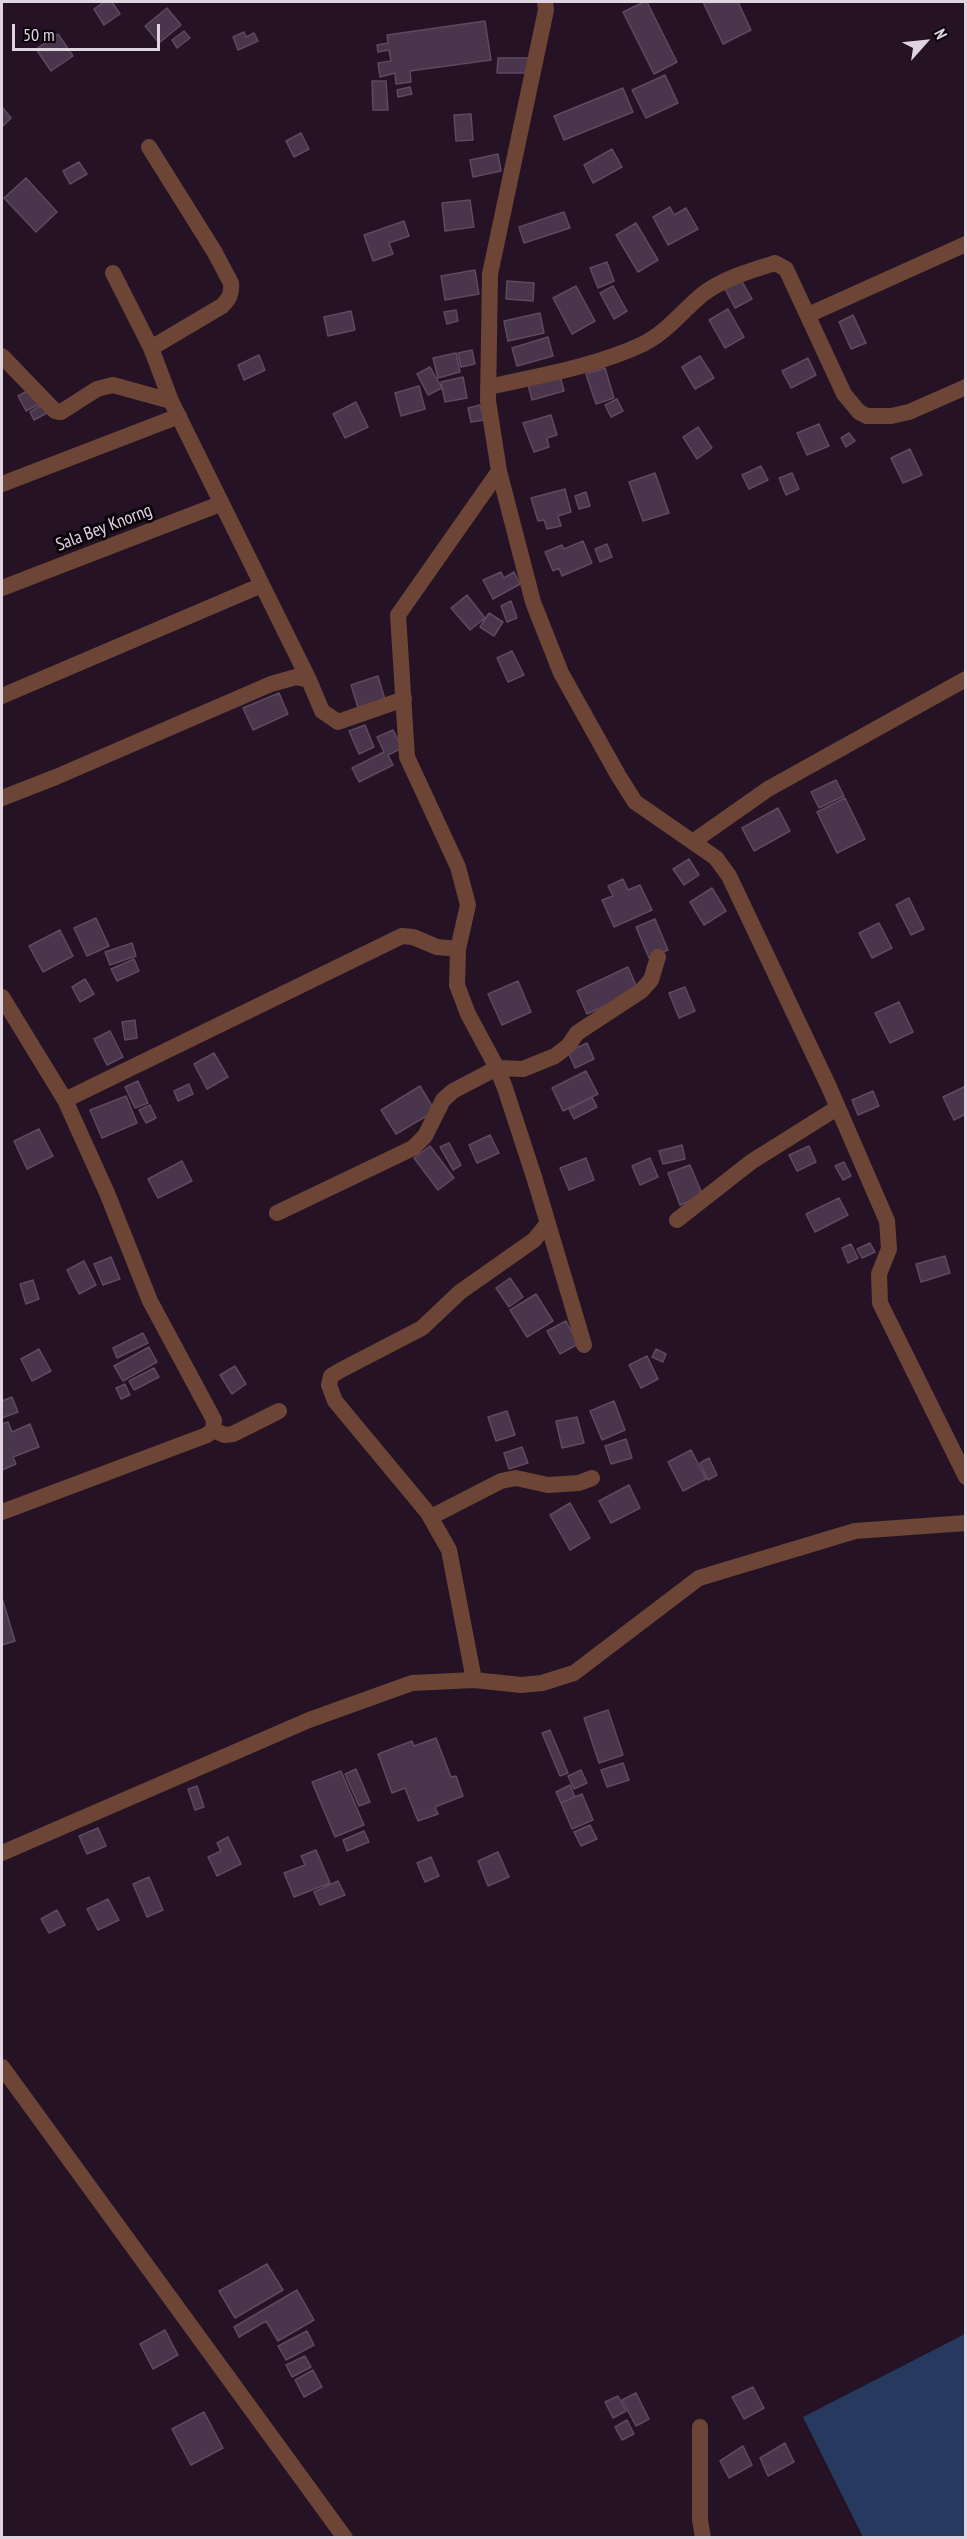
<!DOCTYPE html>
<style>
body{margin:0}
#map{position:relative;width:967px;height:2539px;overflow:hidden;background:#251325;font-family:"PT Sans Narrow",sans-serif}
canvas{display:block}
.frame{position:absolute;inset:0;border:3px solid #e1d4e1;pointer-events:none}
.north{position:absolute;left:895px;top:12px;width:60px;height:60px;-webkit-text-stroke:4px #0a040a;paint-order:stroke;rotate:63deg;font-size:16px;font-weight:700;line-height:24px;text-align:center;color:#e1d4e1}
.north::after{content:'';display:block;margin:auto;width:21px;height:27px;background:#e1d4e1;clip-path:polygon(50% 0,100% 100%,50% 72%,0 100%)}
.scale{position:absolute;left:12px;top:24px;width:148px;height:27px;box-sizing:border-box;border:3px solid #e1d4e1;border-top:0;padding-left:8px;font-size:18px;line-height:21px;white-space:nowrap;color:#e1d4e1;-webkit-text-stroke:4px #0a040a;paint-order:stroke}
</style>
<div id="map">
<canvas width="967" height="2539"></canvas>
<div class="frame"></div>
<div class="north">N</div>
<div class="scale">50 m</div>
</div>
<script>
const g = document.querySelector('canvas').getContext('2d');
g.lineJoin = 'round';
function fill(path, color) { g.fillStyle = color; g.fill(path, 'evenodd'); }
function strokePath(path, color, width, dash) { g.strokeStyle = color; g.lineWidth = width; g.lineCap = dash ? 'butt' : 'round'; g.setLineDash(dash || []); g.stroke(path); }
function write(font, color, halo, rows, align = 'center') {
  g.font = font + ' "PT Sans Narrow",sans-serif'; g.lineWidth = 6; g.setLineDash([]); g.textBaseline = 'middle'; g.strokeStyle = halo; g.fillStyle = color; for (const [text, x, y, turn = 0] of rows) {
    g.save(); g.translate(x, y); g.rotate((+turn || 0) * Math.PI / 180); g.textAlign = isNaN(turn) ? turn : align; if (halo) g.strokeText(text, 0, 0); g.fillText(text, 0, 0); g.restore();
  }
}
const water = new Path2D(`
 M 965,2334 L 965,2537 L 863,2537 L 803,2417 Z`);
const building = new Path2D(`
 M 104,2 L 112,2 L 120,14 L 104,25 L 94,9 Z
 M 644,2 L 647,2 L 677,62 L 654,74 L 623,12 Z
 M 703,2 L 738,2 L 751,30 L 723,44 Z
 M 167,8 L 181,25 L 159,43 L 145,26 Z
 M 485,21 L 491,60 L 410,71 L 411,82 L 396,84 L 395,73 L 380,77 L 378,63 L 391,61 L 389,50 L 378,52 L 377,45 L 388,43 L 387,35 Z
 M 184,31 L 190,38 L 177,48 L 172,40 Z
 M 244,32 L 246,37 L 254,33 L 258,41 L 238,50 L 233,37 Z
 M 58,34 L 73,56 L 51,71 L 36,49 Z
 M 498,58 L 528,58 L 528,73 L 497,73 Z
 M 665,75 L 678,103 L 646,118 L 632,90 Z
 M 372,81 L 386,81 L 388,110 L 373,110 Z
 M 410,87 L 412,94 L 398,97 L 397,90 Z
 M 623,88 L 633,112 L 564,140 L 554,116 Z
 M 2,107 L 11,118 L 2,127 Z
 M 471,114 L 473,140 L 456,141 L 454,115 Z
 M 301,133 L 309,149 L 294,157 L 286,141 Z
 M 612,149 L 622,167 L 593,183 L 584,165 Z
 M 498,154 L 501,171 L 473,177 L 470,160 Z
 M 79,162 L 87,174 L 70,184 L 63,171 Z
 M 26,178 L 57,212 L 36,232 L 4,198 Z
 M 470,200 L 474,227 L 445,231 L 442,203 Z
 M 670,207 L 674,215 L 686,208 L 698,229 L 668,245 L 653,217 Z
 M 564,212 L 570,228 L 524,243 L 519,227 Z
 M 404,221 L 409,236 L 389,243 L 393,254 L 373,261 L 364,235 Z
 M 636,223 L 658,260 L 638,272 L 616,235 Z
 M 607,262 L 614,281 L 598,288 L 590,268 Z
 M 475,270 L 479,294 L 445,300 L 441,276 Z
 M 740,278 L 752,299 L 735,308 L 724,287 Z
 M 507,281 L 534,283 L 533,301 L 506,299 Z
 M 576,286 L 595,321 L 572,334 L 553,298 Z
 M 613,286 L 627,311 L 614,319 L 600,293 Z
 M 728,309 L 744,337 L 725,348 L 709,320 Z
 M 456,310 L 458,321 L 447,324 L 444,312 Z
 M 351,311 L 355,330 L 328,336 L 324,317 Z
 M 540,313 L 544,333 L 508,341 L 504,321 Z
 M 853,315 L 866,343 L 851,349 L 839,322 Z
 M 548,337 L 553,356 L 517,366 L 512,348 Z
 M 472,350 L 475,364 L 461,367 L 458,353 Z
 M 456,353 L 460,372 L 438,378 L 433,358 Z
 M 259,355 L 265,370 L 244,380 L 238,365 Z
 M 700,356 L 714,378 L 695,389 L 682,367 Z
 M 808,358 L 816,375 L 791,388 L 782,371 Z
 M 430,367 L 442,388 L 428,395 L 417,374 Z
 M 605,368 L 614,398 L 596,404 L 586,374 Z
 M 559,372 L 564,391 L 532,400 L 527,381 Z
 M 463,377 L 467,398 L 445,402 L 441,382 Z
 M 419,386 L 425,409 L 401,416 L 395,393 Z
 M 31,389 L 39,404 L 26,411 L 18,396 Z
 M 617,399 L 623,411 L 611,417 L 605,405 Z
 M 356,402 L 368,427 L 345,438 L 333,414 Z
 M 43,404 L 47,413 L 34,420 L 30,412 Z
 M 480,405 L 484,420 L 471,422 L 468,408 Z
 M 551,415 L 557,435 L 547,438 L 549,447 L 534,452 L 523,423 Z
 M 819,424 L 829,446 L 807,455 L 797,433 Z
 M 698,427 L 712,448 L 697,459 L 683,437 Z
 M 849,433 L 855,441 L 846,447 L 841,438 Z
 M 910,449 L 922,475 L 903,483 L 891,458 Z
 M 761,466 L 768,480 L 749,489 L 742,475 Z
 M 655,473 L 669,513 L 643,521 L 629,482 Z
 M 792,473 L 799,489 L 786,495 L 779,478 Z
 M 565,489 L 571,512 L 558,516 L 561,526 L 547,529 L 544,520 L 538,521 L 531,498 Z
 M 586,492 L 590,506 L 579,509 L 575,496 Z
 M 583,541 L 592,563 L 562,576 L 559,568 L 553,571 L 545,552 L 562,545 L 564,549 Z
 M 607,544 L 612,557 L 600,562 L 595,549 Z
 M 501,572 L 504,578 L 514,572 L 520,584 L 493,599 L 483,580 Z
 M 467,595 L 485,618 L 470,630 L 451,608 Z
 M 511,601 L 517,618 L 507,622 L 501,606 Z
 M 489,613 L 503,622 L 494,636 L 480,627 Z
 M 512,651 L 524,675 L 508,682 L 497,658 Z
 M 378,676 L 386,703 L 359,711 L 351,685 Z
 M 279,693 L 288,714 L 253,730 L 243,708 Z
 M 365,725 L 374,747 L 359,754 L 349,731 Z
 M 393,730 L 402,748 L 388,755 L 393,765 L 359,782 L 352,768 L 384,752 L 377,737 Z
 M 836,780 L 844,796 L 819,808 L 811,792 Z
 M 845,798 L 865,839 L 837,853 L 817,812 Z
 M 778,808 L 790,831 L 754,851 L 742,828 Z
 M 689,859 L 699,875 L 684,885 L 673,869 Z
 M 623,879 L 628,890 L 640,885 L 652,910 L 614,927 L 602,900 L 613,896 L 608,886 Z
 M 712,888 L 726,911 L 704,925 L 690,902 Z
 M 909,898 L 924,929 L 911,935 L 896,905 Z
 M 96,918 L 109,946 L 87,956 L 74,928 Z
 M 655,919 L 668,950 L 649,958 L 636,927 Z
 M 879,923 L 892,948 L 872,958 L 859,933 Z
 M 60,930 L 73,956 L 43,972 L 29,946 Z
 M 132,943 L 136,956 L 110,965 L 105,952 Z
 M 134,959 L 139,971 L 117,981 L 111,969 Z
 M 628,967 L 638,990 L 587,1014 L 577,991 Z
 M 85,979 L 94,994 L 80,1002 L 72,987 Z
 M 518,981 L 531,1012 L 502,1025 L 488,994 Z
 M 685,987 L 695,1011 L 679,1018 L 669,993 Z
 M 899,1002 L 913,1032 L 890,1043 L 875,1013 Z
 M 135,1020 L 137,1038 L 125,1040 L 122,1022 Z
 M 110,1031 L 123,1057 L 107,1065 L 94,1039 Z
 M 587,1043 L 594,1059 L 575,1068 L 568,1052 Z
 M 214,1053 L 228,1077 L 207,1089 L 194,1064 Z
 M 586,1071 L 598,1094 L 563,1111 L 552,1088 Z
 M 138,1081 L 148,1103 L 135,1108 L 125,1087 Z
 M 189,1084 L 193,1094 L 178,1101 L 174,1091 Z
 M 420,1086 L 435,1111 L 396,1134 L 381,1110 Z
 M 966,1086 L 966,1114 L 954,1120 L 943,1097 Z
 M 873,1091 L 879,1106 L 858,1115 L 852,1100 Z
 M 126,1096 L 137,1123 L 102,1138 L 90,1110 Z
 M 592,1097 L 597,1107 L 574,1119 L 569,1109 Z
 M 150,1105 L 156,1118 L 146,1123 L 139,1110 Z
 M 39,1129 L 53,1156 L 27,1169 L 14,1141 Z
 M 490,1135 L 499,1153 L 477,1163 L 469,1145 Z
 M 449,1143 L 461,1165 L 453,1170 L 440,1147 Z
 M 682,1145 L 685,1159 L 663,1164 L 659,1151 Z
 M 430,1146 L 454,1178 L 438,1190 L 414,1158 Z
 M 809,1146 L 816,1162 L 797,1171 L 789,1155 Z
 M 586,1158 L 594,1180 L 569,1190 L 560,1168 Z
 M 650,1158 L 658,1177 L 640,1185 L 632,1166 Z
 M 182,1161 L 192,1181 L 158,1198 L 148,1179 Z
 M 844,1162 L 851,1176 L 843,1180 L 835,1166 Z
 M 690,1165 L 703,1196 L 680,1205 L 668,1173 Z
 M 839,1198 L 848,1215 L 815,1232 L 806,1214 Z
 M 870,1243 L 875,1252 L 862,1258 L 857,1249 Z
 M 851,1244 L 858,1258 L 848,1263 L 842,1248 Z
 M 945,1256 L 950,1273 L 921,1282 L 916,1264 Z
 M 111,1257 L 120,1279 L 103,1285 L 94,1264 Z
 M 84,1261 L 96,1285 L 79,1294 L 67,1270 Z
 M 510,1278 L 523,1297 L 509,1307 L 496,1288 Z
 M 33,1280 L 39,1299 L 26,1304 L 20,1284 Z
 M 536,1294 L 553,1321 L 527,1337 L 510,1310 Z
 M 566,1321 L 578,1344 L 560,1354 L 547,1331 Z
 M 143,1333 L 148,1343 L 117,1358 L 113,1348 Z
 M 149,1347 L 157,1362 L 123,1381 L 114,1366 Z
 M 39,1349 L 51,1371 L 32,1381 L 21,1359 Z
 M 656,1349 L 666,1354 L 663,1362 L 652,1357 Z
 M 647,1356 L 658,1379 L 641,1388 L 629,1365 Z
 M 235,1366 L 246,1384 L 232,1394 L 220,1375 Z
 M 154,1368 L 159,1377 L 134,1390 L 129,1381 Z
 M 125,1384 L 130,1395 L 121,1399 L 116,1388 Z
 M 12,1397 L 18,1412 L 2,1418 L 2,1401 Z
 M 614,1401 L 625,1430 L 602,1440 L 590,1411 Z
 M 507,1411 L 515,1435 L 496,1441 L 488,1417 Z
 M 577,1417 L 584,1443 L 562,1448 L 556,1421 Z
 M 8,1422 L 12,1432 L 30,1424 L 39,1447 L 13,1457 L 16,1464 L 2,1470 L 2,1424 Z
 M 626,1439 L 632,1458 L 611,1464 L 605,1446 Z
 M 522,1447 L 528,1463 L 509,1469 L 504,1453 Z
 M 691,1450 L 706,1479 L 683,1491 L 668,1462 Z
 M 709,1458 L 717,1475 L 708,1480 L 700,1463 Z
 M 629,1485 L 640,1508 L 611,1523 L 599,1501 Z
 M 570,1503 L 590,1538 L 570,1550 L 550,1515 Z
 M 2,1598 L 15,1641 L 2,1645 Z
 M 608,1710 L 623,1755 L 599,1763 L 584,1718 Z
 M 550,1730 L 568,1773 L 560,1776 L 542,1733 Z
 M 436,1738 L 451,1777 L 456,1776 L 463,1796 L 435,1807 L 438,1814 L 418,1821 L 405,1788 L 392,1793 L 378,1754 L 412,1741 L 414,1746 Z
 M 623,1763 L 629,1780 L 607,1787 L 601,1770 Z
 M 356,1769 L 370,1802 L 359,1806 L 345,1774 Z
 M 581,1770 L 587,1783 L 574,1789 L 568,1776 Z
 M 341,1771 L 364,1825 L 335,1837 L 312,1782 Z
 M 570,1785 L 575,1797 L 561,1803 L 556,1792 Z
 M 197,1786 L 204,1807 L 195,1810 L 188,1789 Z
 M 582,1794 L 593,1820 L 572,1829 L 561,1803 Z
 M 590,1825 L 597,1839 L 581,1846 L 574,1832 Z
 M 98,1828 L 106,1846 L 87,1854 L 79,1836 Z
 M 364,1831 L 369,1842 L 347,1851 L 343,1840 Z
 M 228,1837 L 241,1864 L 217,1876 L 208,1857 L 221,1851 L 217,1843 Z
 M 316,1850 L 330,1883 L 294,1897 L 284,1873 L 305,1865 L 301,1856 Z
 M 498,1852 L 509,1877 L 488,1886 L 478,1861 Z
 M 431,1857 L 439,1876 L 425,1882 L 417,1863 Z
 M 149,1877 L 163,1910 L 147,1917 L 133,1884 Z
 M 338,1881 L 345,1895 L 320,1905 L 314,1892 Z
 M 108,1899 L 119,1920 L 98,1930 L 87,1909 Z
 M 57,1910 L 65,1925 L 49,1933 L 41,1919 Z
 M 267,2264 L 283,2290 L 235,2318 L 219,2291 Z
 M 297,2290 L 314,2320 L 278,2341 L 266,2321 L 239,2337 L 234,2327 Z
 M 165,2330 L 178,2355 L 153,2369 L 140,2344 Z
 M 307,2331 L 314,2345 L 286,2360 L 278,2346 Z
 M 305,2356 L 311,2367 L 292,2377 L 286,2365 Z
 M 313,2370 L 322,2387 L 304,2397 L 295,2380 Z
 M 753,2387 L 764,2408 L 744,2419 L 732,2397 Z
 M 636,2393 L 649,2419 L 636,2426 L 622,2400 Z
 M 618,2396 L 626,2411 L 613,2418 L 605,2402 Z
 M 204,2412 L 223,2448 L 191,2465 L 172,2429 Z
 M 627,2420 L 634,2434 L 622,2440 L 615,2427 Z
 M 785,2443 L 794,2462 L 768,2476 L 760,2458 Z
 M 743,2446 L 752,2465 L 729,2478 L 720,2461 Z`);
const minor = new Path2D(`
 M 545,2 L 546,10 L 490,274 L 488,401 L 499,471 L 533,602 L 561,673 L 618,775 L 635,802 L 716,858 L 729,876 L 829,1087 L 887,1221 L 889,1249 L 879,1274 L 880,1303 L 966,1477
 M 149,147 L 214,251 L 231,283 C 232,294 229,299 222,306 L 151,348 L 171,401 L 309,680 L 322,711 L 338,722 L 404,699
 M 113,273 L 151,348
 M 808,315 L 966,244
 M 2,356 L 55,411 L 61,412 L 97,389 L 113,385 L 171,401
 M 488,387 C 538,376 597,366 643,344 C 667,332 683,310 703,294 C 722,279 752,270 775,263 L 786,269 L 844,394 L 859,412 L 867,416 L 891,416 L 909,412 L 966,387
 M 499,471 L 398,615 L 407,757 L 458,867 L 468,905 L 458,949 L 457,985 L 468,1014 L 497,1068 L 505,1088 L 535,1180 L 584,1345
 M 2,484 L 179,416
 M 2,588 L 220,504
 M 2,696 L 262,585
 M 2,798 L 56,777 L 271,684 L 296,677 L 309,680
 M 694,841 L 768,789 L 966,679
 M 2,997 L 65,1100 L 107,1193 L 150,1301 L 214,1420 L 213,1430 L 207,1435 L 2,1512
 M 65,1100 L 402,936 L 413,937 L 437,947 L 458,949
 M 277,1213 L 413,1148 L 425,1136 L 443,1100 L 453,1091 L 497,1068 L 523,1069 L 555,1056 L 568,1046 L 577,1033 L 641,991 L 651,980 L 658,957
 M 677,1220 L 751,1162 L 837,1108
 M 213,1430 L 225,1435 L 233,1434 L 279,1411
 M 431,1517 L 501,1481 L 516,1478 L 548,1485 L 579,1483 L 592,1478
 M 474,1680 L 449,1550 L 428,1513 L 335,1401 L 329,1385 L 331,1376 L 341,1370 L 422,1328 L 460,1292 L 534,1240 L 548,1223
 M 700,2427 L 700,2520 L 703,2538`);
const tertiary = new Path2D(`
 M 2,1853 L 309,1720 L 412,1683 L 474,1680 L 521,1685 L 542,1683 L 574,1673 L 699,1578 L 855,1531 L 966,1523
 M 2,2067 L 345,2538`);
const streetNames = [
 ["Sala Bey Knorng",104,528,-21]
];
fill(water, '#27395f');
fill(building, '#4a364c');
strokePath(building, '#5e4960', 1.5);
strokePath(minor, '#6c4536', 16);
strokePath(tertiary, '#6c4536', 16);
write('18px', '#e1d4e1', '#0a040a', streetNames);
</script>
